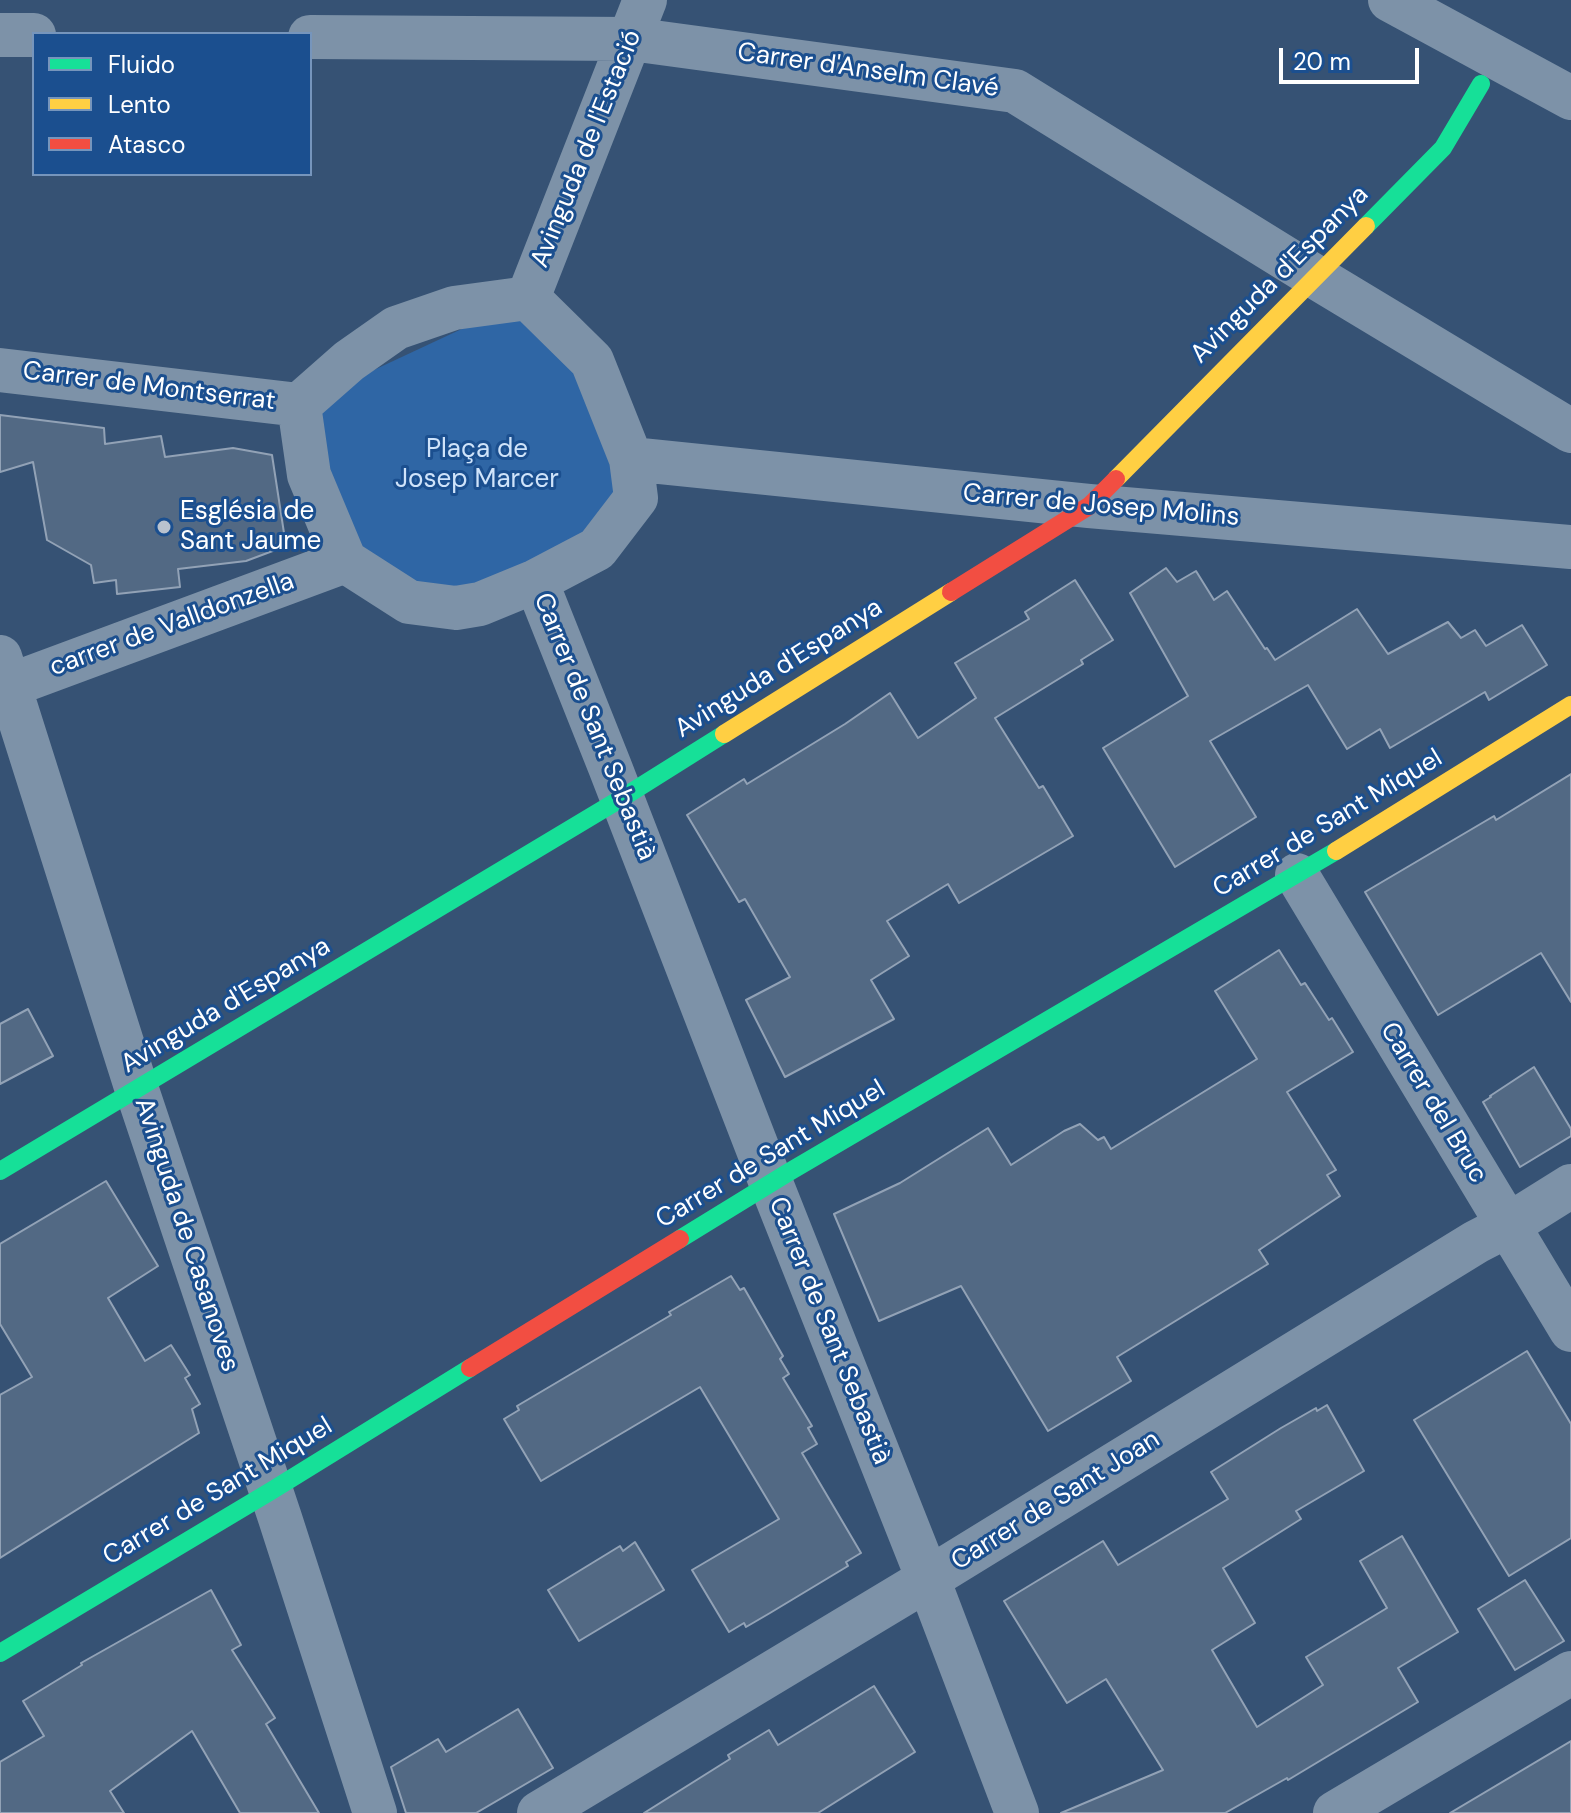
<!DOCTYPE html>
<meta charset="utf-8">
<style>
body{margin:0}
#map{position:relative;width:1571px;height:1813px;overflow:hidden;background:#365274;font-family:"DM Sans",sans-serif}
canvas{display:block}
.legend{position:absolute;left:32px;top:32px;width:280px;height:144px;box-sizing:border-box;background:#1b4f8f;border:2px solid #7695bc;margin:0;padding:10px 14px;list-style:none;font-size:24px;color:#fff}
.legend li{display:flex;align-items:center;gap:16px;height:40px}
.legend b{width:40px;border:2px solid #7695bc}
.scale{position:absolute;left:1279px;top:48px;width:140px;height:36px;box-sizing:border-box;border:4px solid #fff;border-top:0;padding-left:10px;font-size:24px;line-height:28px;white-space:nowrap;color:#fff;-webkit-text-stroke:6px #1b4f8f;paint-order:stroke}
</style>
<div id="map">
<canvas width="1571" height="1813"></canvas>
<ul class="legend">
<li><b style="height:10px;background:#16e098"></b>Fluido</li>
<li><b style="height:10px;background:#ffcf43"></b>Lento</li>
<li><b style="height:10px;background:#f24e42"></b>Atasco</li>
</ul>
<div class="scale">20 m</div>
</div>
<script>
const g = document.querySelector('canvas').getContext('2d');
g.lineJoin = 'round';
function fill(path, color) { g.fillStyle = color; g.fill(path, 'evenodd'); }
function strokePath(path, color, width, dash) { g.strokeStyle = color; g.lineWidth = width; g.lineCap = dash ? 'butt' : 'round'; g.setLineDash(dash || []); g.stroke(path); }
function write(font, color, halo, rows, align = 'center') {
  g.font = font + ' "DM Sans",sans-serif'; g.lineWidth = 6; g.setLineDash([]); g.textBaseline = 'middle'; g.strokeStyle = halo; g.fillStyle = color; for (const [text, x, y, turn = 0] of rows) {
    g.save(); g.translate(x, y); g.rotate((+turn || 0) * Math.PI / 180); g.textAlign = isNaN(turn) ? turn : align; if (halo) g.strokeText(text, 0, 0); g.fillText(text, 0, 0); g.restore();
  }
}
const green = new Path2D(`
 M 528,298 L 592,361 L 636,498 L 480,604 L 345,561 L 299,405 Z`);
const building = new Path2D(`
 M 0,415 L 104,428 L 105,444 L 161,436 L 165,457 L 233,448 L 272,455 L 286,546 L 246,561 L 178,569 L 180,587 L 117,594 L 116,580 L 94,583 L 91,565 L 47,540 L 33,462 L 0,472 Z
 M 1166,568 L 1177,582 L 1196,571 L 1214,600 L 1227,591 L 1265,649 L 1267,648 L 1275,660 L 1357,609 L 1388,654 L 1448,622 L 1461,638 L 1475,630 L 1486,646 L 1522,625 L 1547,665 L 1489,700 L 1485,692 L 1390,748 L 1380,729 L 1347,749 L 1308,685 L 1210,741 L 1256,817 L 1175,867 L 1103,748 L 1188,696 L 1130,593 Z
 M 1075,580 L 1113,640 L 1081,660 L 1083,664 L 995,718 L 1039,788 L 1043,786 L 1073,836 L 959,903 L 948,884 L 887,921 L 909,956 L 871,980 L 894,1019 L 785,1077 L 746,1000 L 790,977 L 745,899 L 739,902 L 687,815 L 744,779 L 747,784 L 845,724 L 890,693 L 918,738 L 976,698 L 955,663 L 1029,619 L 1025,612 Z
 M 1571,774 L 1571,1002 L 1541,953 L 1438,1015 L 1365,892 L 1494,816 L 1496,820 Z
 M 1279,950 L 1301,985 L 1305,983 L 1329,1020 L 1332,1018 L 1353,1052 L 1287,1092 L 1336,1170 L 1327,1175 L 1340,1196 L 1259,1250 L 1268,1264 L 1117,1357 L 1131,1381 L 1048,1431 L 961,1286 L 879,1321 L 834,1214 L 900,1183 L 988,1128 L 1011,1165 L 1064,1131 L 1080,1124 L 1098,1140 L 1104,1137 L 1111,1149 L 1257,1059 L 1215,991 Z
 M 28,1009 L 53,1056 L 0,1084 L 0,1024 Z
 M 1534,1067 L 1571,1129 L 1571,1136 L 1520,1167 L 1483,1102 L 1491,1097 L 1490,1096 Z
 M 106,1181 L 158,1266 L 108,1298 L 145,1361 L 171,1345 L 190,1375 L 185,1378 L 200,1404 L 192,1409 L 199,1433 L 0,1558 L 0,1395 L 32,1377 L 0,1324 L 0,1244 Z
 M 731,1276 L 740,1290 L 744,1288 L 783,1356 L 780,1359 L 789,1374 L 783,1378 L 812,1426 L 808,1428 L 817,1444 L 802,1453 L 861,1553 L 846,1562 L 848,1566 L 770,1613 L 746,1627 L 744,1623 L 729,1632 L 692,1570 L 779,1519 L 700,1387 L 541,1481 L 504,1419 L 519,1410 L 517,1406 L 671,1315 L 669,1312 Z
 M 1527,1351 L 1571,1424 L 1571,1538 L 1509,1576 L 1414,1420 Z
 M 1327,1405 L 1364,1471 L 1296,1511 L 1301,1519 L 1223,1568 L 1255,1623 L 1212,1650 L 1257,1727 L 1323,1685 L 1306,1657 L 1387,1608 L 1360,1561 L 1402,1536 L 1458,1632 L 1398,1668 L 1418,1702 L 1288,1780 L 1287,1778 L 1225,1813 L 1061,1813 L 1163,1770 L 1106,1679 L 1067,1703 L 1004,1601 L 1103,1541 L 1118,1565 L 1228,1499 L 1211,1472 L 1281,1428 L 1316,1408 L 1317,1411 Z
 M 635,1542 L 664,1590 L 579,1641 L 548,1590 L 620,1546 L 623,1551 Z
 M 1525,1580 L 1564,1641 L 1515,1670 L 1478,1609 Z
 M 211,1590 L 241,1645 L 232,1650 L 275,1718 L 266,1724 L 319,1813 L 240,1813 L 192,1731 L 110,1791 L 124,1813 L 0,1813 L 0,1762 L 44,1736 L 23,1701 L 82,1665 L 81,1663 Z
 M 874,1686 L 915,1752 L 818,1813 L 644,1813 L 730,1759 L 728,1755 L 769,1730 L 778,1745 Z
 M 518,1709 L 553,1768 L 476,1813 L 406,1813 L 391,1767 L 438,1739 L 446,1752 Z
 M 1571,1741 L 1571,1813 L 1450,1813 Z`);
const street = new Path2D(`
 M 1390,0 L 1571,98
 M 0,35 L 34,35
 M 310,37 L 631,39 L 1015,91 L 1314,276 L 1571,431
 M 528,298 L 592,361 L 631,459 L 636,498 L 597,549 L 536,581 L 480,604 L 456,608 L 409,602 L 345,561 L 309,475 L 299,405 L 349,361 L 396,328 L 454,308 Z
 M 528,298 L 645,0
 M 0,370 L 299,405
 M 631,459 L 1089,506 L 1571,547
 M 536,581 L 610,767 L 771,1183 L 928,1579 L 1017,1813
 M 0,657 L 137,1090 L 280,1518 L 375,1813
 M 0,689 L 345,561
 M 1297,875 L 1571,1330
 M 539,1813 L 928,1579 L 1476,1242 L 1507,1226 L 1571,1186
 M 1335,1813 L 1571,1673`);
const fast = new Path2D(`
 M 1366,226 L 1443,148 L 1481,84
 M 0,1171 L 622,798 L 724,734
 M 680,1239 L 789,1172 L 1336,851
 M 0,1653 L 271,1491 L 470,1368`);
const slow = new Path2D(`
 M 1116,479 L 1366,226
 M 724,734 L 951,592
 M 1336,851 L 1571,705`);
const jam = new Path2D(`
 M 951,592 L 1089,506 L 1116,479
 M 470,1368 L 680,1239`);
const markers = [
 [164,527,8,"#b9c2ce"]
];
const streetNames = [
 ["Carrer d'Anselm Clavé",868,71,8],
 ["Avinguda de l'Estació",587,149,-68],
 ["Avinguda d'Espanya",1280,275,-45],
 ["Carrer de Montserrat",149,387,7],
 ["Carrer de Josep Molins",1101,506,5],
 ["carrer de Valldonzella",172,625,-20],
 ["Avinguda d'Espanya",779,669,-32],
 ["Carrer de Sant Sebastià",594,727,68],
 ["Carrer de Sant Miquel",1328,824,-31],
 ["Avinguda d'Espanya",226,1006,-31],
 ["Carrer del Bruc",1433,1103,59],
 ["Carrer de Sant Miquel",771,1155,-31],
 ["Avinguda de Casanoves",186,1235,72],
 ["Carrer de Sant Sebastià",829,1331,68],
 ["Carrer de Sant Miquel",218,1492,-31],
 ["Carrer de Sant Joan",1056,1501,-32]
];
const parkNames = [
 ["Plaça de",477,450],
 ["Josep Marcer",477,480]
];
const poiNames = [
 ["Església de",180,512],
 ["Sant Jaume",180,542]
];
fill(green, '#2f66a5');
fill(building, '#526984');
strokePath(building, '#92a2b6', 2);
strokePath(street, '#7d92a8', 44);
strokePath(fast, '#16e098', 18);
strokePath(slow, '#ffcf43', 18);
strokePath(jam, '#f24e42', 18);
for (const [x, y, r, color] of markers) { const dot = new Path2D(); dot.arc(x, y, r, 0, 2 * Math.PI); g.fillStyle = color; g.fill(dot); strokePath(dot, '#1b4f8f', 3); }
write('26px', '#fff', '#1b4f8f', streetNames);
write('26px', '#cfe3fa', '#1b4f8f', parkNames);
write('26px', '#fff', '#1b4f8f', poiNames, 'left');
</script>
